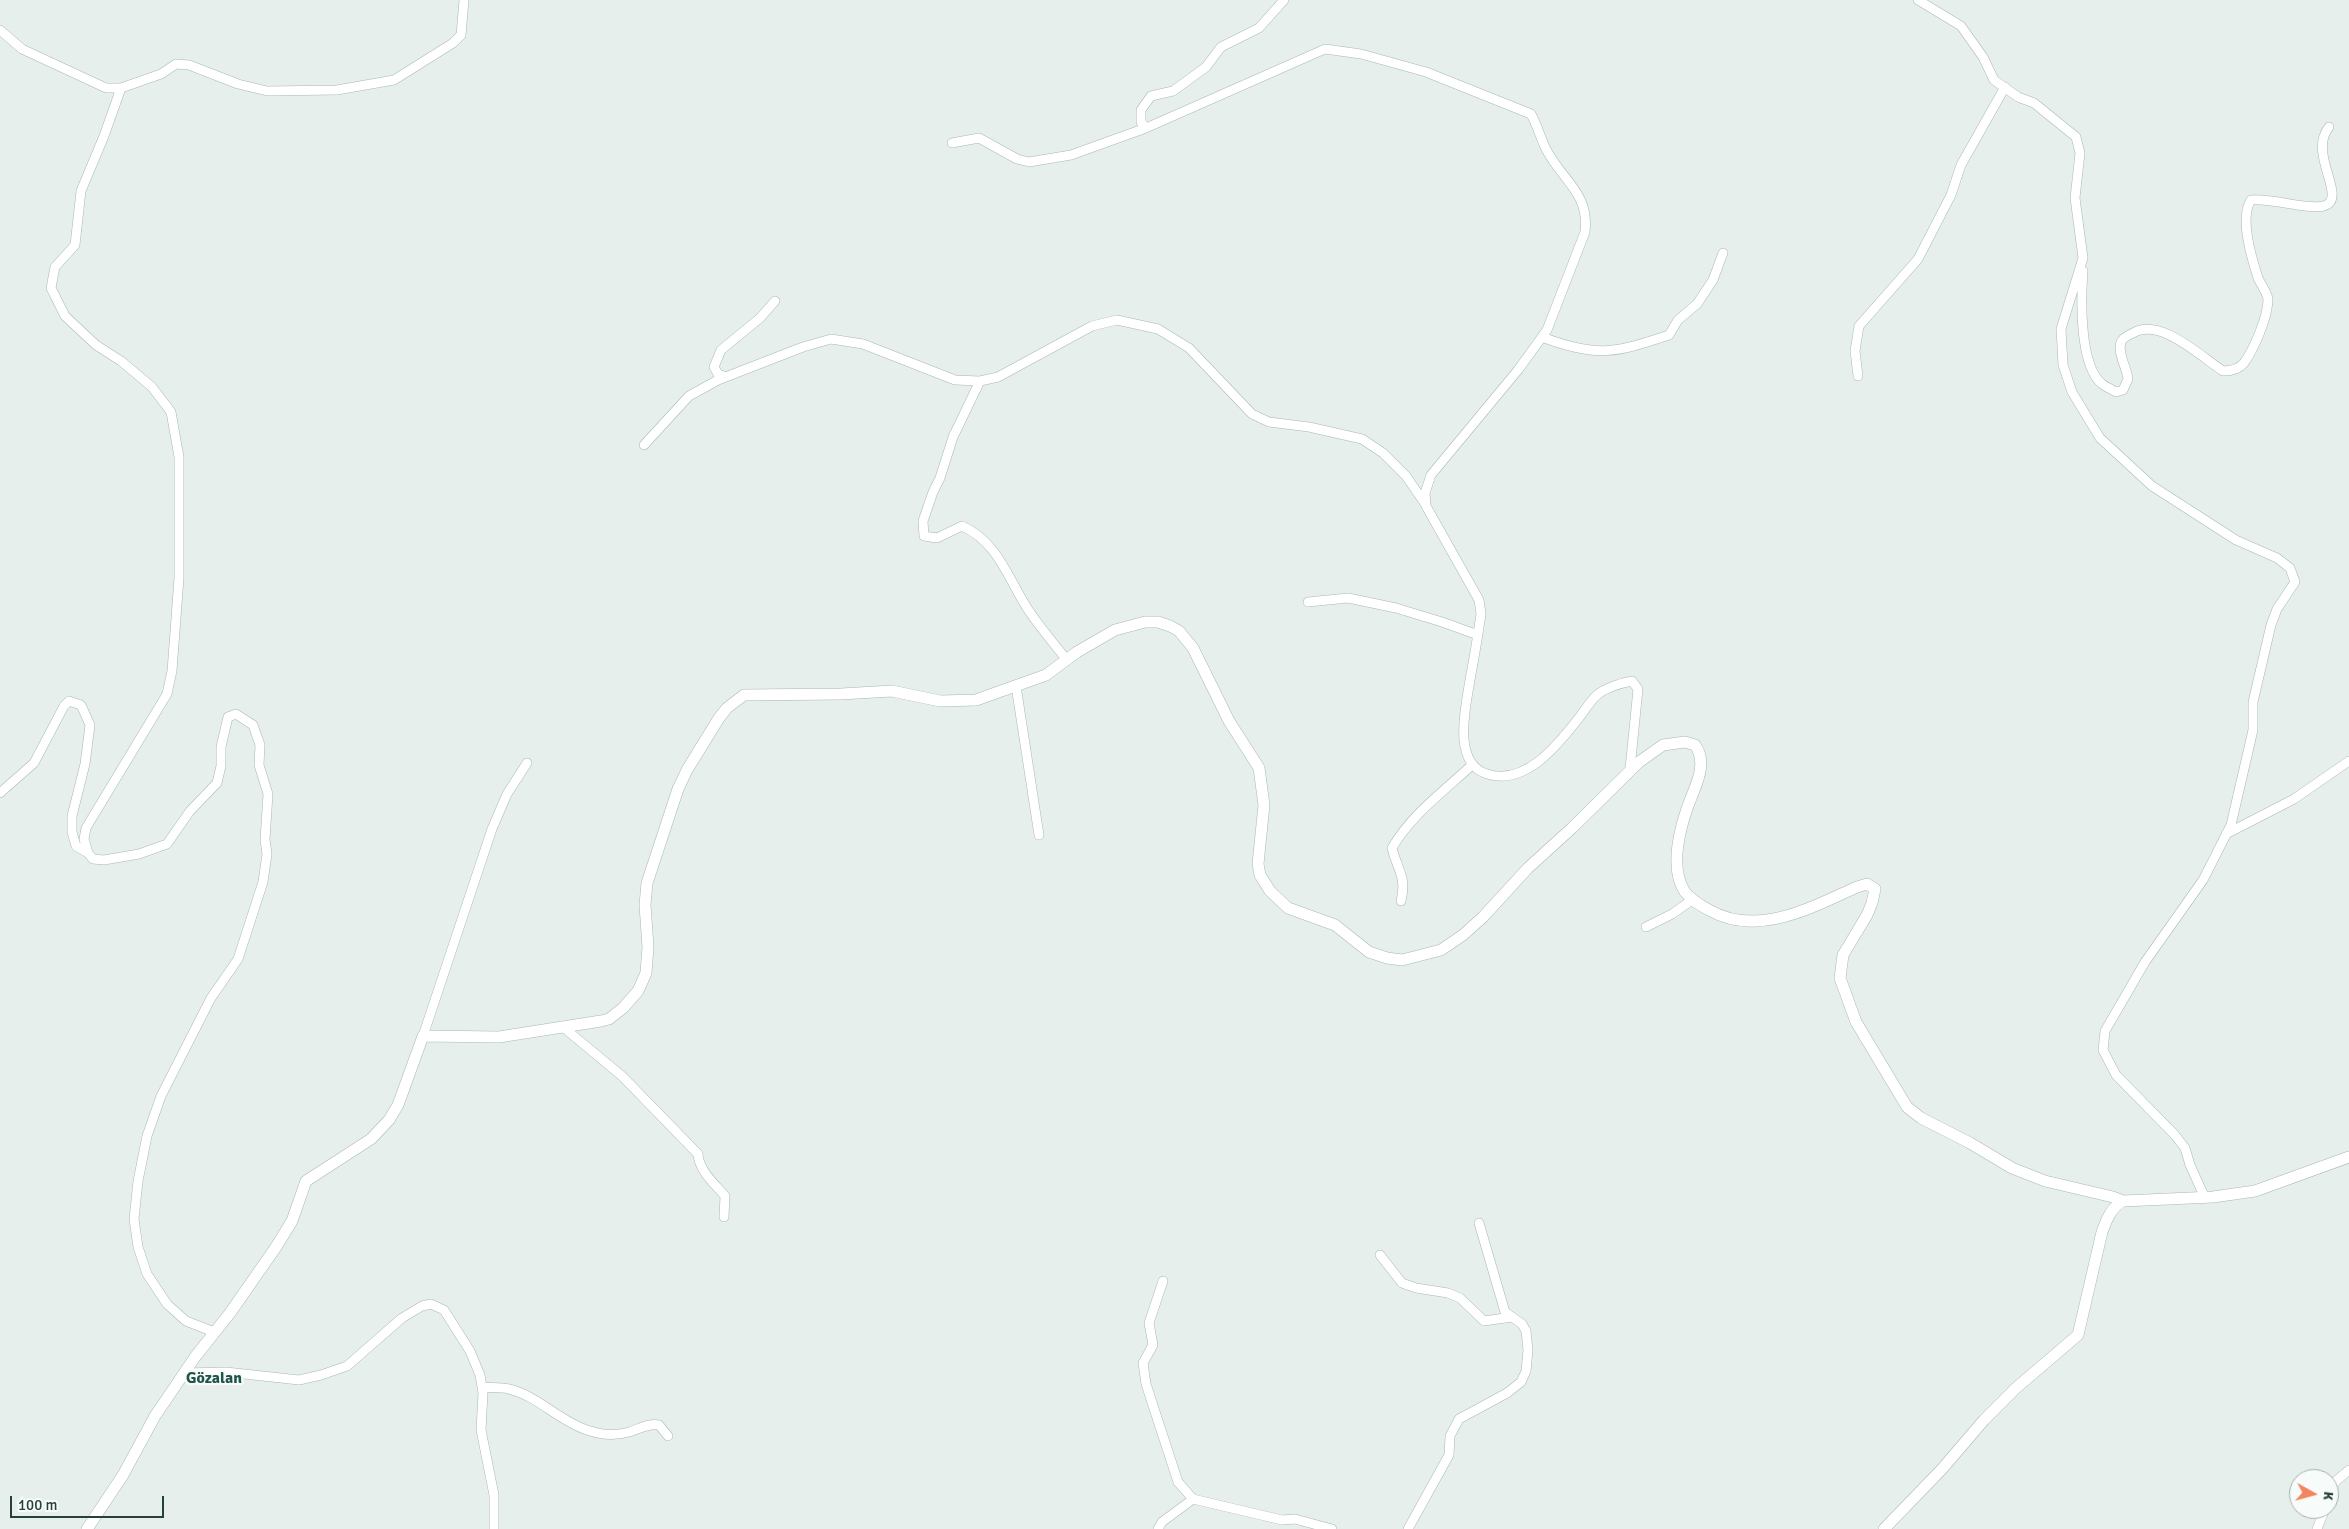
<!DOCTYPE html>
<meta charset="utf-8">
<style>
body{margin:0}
#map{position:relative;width:2349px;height:1529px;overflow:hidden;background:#e6efeb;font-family:Signika,sans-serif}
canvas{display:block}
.north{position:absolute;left:2289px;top:1469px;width:50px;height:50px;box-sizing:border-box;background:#f7fbf9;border:1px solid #a3b1ad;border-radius:50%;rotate:97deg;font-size:14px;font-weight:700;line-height:20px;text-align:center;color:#24423a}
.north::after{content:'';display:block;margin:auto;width:18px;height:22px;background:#f4845f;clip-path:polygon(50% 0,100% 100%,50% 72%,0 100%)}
.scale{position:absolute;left:10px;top:1496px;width:154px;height:22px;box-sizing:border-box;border:2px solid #24423a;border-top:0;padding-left:6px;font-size:15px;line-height:18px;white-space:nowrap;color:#24423a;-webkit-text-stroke:4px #f7fbf9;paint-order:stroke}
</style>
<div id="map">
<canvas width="2349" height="1529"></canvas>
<div class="north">K</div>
<div class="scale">100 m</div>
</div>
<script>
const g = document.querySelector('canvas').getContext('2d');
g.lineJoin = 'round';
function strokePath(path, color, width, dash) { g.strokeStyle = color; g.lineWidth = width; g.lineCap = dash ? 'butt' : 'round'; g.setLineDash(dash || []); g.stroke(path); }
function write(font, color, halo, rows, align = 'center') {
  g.font = font + ' Signika,sans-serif'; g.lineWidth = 4.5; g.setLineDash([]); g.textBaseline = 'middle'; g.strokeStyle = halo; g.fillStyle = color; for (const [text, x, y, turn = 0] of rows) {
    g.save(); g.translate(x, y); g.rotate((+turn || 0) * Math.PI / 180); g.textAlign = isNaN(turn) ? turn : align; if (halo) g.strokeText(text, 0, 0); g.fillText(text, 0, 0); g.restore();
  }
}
const minor = new Path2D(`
 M 1284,0 L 1259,28 L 1221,47 L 1206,67 L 1173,91 L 1151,96 L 1141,110 L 1141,122 L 1146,128 L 1325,49 L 1361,54 L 1426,72 L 1531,114 C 1537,125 1540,136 1545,147 C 1560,179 1590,192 1585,232 L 1547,330 L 1518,370 L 1431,475 L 1425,493 L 1426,506 L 1479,600 L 1481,614 C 1478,634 1475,654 1471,674 C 1467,701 1450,763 1487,774 C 1525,786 1557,746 1578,719 C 1584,712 1590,701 1597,695 C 1605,688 1621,683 1632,681 L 1638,689 L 1630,769
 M 1918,0 L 1961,26 L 1983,57 L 1994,80 L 2018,97 L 2034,103 L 2076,137 L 2080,153 L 2075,198 L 2083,258 L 2061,329 L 2063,365 L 2072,392 L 2100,438 L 2152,486 L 2236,540 L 2277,558 L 2290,568 L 2295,582 L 2277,609 L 2271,625 L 2253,702 L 2253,730 L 2231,825 L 2203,880 L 2145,962 L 2105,1031 L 2103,1050 L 2116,1075 L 2174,1134 L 2185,1148 L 2190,1165 L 2205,1198
 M 0,30 L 22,49 L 106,88 L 121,88 L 161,74 L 176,64 L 189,65 L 238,84 L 267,91 L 337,90 L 394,80 L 453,43 L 461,35 L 464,0
 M 121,88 L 104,136 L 81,191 L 75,245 L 55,267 L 51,288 L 65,316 L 96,345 L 121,361 L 152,387 L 171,412 L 179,457 L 179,578 L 172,671 L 167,694 L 86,828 L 84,839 L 88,853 L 93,859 L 104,860 L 139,854 L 167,844 L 190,811 L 217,783 L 221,766 L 221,747 L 228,717 L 236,714 L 253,725 L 260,745 L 259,765 L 268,794 L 265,840 L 267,854 L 263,882 L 238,959 L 211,998 L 161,1096 L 147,1136 L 138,1181 L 134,1219 L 138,1247 L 147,1274 L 167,1304 L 186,1321 L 214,1332
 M 952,143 L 979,138 L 1017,159 L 1029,162 L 1071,155 L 1146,128
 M 2083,271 C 2081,298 2079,365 2102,384 C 2106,387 2111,389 2116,392 L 2123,390 L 2128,379 C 2127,368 2117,353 2121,342 C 2123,337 2129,335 2133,333 C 2160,317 2200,356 2223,371 C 2230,371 2239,369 2244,363 C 2254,349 2268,317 2268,299 C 2267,292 2261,285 2258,278 C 2252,259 2239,218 2251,200 C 2273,198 2306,210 2324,206 C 2349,198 2307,154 2329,127
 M 1542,337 C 1597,358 1615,353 1669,335 L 1678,320 L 1697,304 L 1713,280 L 1723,253
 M 1858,376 L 1855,351 L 1859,326 L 1918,259 L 1951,195 L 1961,165 L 2005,87
 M 726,377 L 718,374 L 714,367 L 721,350 L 760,318 L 775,301
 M 980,381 L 953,437 L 940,478 L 933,492 L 923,521 L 924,536 L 937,538 L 962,526 C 997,541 1008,578 1027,608 C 1039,626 1053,643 1067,660
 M 644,445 L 689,396 L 718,380 L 803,347 L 831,339 L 863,344 L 955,380 L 980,381 L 998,377 L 1092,326 L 1117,320 L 1158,329 L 1189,348 L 1252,414 L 1269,422 L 1309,427 L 1362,439 L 1383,453 L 1406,476 L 1426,505
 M 1308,602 L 1348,598 L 1396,608 L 1442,622 L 1478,635
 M 1016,686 L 1039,835
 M 0,793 L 34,763 L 64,706 L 69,701 L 81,705 L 90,725 L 85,764 L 72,816 L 72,832 L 76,846 L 88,853
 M 2226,834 L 2294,799 L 2349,761
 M 1401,901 C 1407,877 1397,869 1392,848 C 1411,815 1444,791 1472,765
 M 1646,927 L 1672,914 L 1692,900
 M 563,1027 L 622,1076 L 698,1154 C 699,1171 715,1184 725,1196 L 724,1217
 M 423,1036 L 492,829 L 507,794 L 527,763
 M 1380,1255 L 1402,1283 L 1416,1288 L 1448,1293 L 1460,1298 L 1484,1321 L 1512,1317
 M 1163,1281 L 1149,1323 L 1153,1345 L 1143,1363 L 1146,1384 L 1178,1482 L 1193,1499 L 1282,1520 L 1295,1519 L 1332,1529
 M 185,1373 L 226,1372 L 299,1380 L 321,1375 L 347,1366 L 402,1318 L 422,1306 L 431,1304 L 444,1310 L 470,1351 L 480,1375 L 483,1393 L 481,1430 L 494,1495 L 494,1529
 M 482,1387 C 490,1388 500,1387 509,1389 C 538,1396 559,1421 587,1430 C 601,1435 615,1436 629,1432 C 639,1429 648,1423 659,1425 L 668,1436
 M 2329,1494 L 2336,1481 L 2349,1470
 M 1158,1529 L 1162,1522 L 1193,1499
 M 1408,1529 L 1449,1455 L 1450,1436 L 1459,1419 L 1507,1393 L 1521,1382 L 1526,1371 L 1528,1350 L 1526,1331 L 1522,1324 L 1505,1312 L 1479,1223
 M 2317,1529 L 2325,1509`);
const tertiary = new Path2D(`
 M 87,1529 L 123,1475 L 155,1416 L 195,1357 L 230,1313 L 276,1247 L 292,1221 L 306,1181 L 371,1139 L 389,1120 L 398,1105 L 423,1036 L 499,1037 L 601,1021 L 609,1019 L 623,1008 L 638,991 L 646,973 L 648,947 L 645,905 L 647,883 L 678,789 L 687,770 L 719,718 L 727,708 L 744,695 L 841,694 L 892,691 L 940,701 L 976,700 L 1046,675 L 1077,652 L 1115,630 L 1145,622 L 1158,622 L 1170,626 L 1179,631 L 1193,648 L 1229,721 L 1259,768 L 1264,805 L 1258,864 L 1260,875 L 1270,891 L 1288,908 L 1335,925 L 1369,952 L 1387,958 L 1402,960 L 1441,950 L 1463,935 L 1483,917 L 1528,868 L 1572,828 L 1639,762 L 1663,745 L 1685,742 L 1695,745 C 1708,763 1696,785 1689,803 C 1680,828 1669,868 1685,892 C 1691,900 1700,905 1709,910 C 1758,938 1812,907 1857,887 L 1867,884 L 1875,889 L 1872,903 L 1867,915 L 1843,955 L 1840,978 L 1856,1022 L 1907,1107 L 1921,1118 L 1970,1143 L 2012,1168 L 2045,1181 L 2113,1197 L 2123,1201
 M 1884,1529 L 1942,1469 L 1984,1420 L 2016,1388 L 2078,1335 L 2102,1232 C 2106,1221 2111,1207 2123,1201 L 2213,1197 L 2255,1191 L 2349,1157`);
const quarterNames = [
 ["Gözalan",214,1379]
];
strokePath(minor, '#a8b8b2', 10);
strokePath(tertiary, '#a8b8b2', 12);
strokePath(minor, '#fff', 9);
strokePath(tertiary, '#fff', 11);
write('bold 16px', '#1f5548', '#f7fbf9', quarterNames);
</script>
